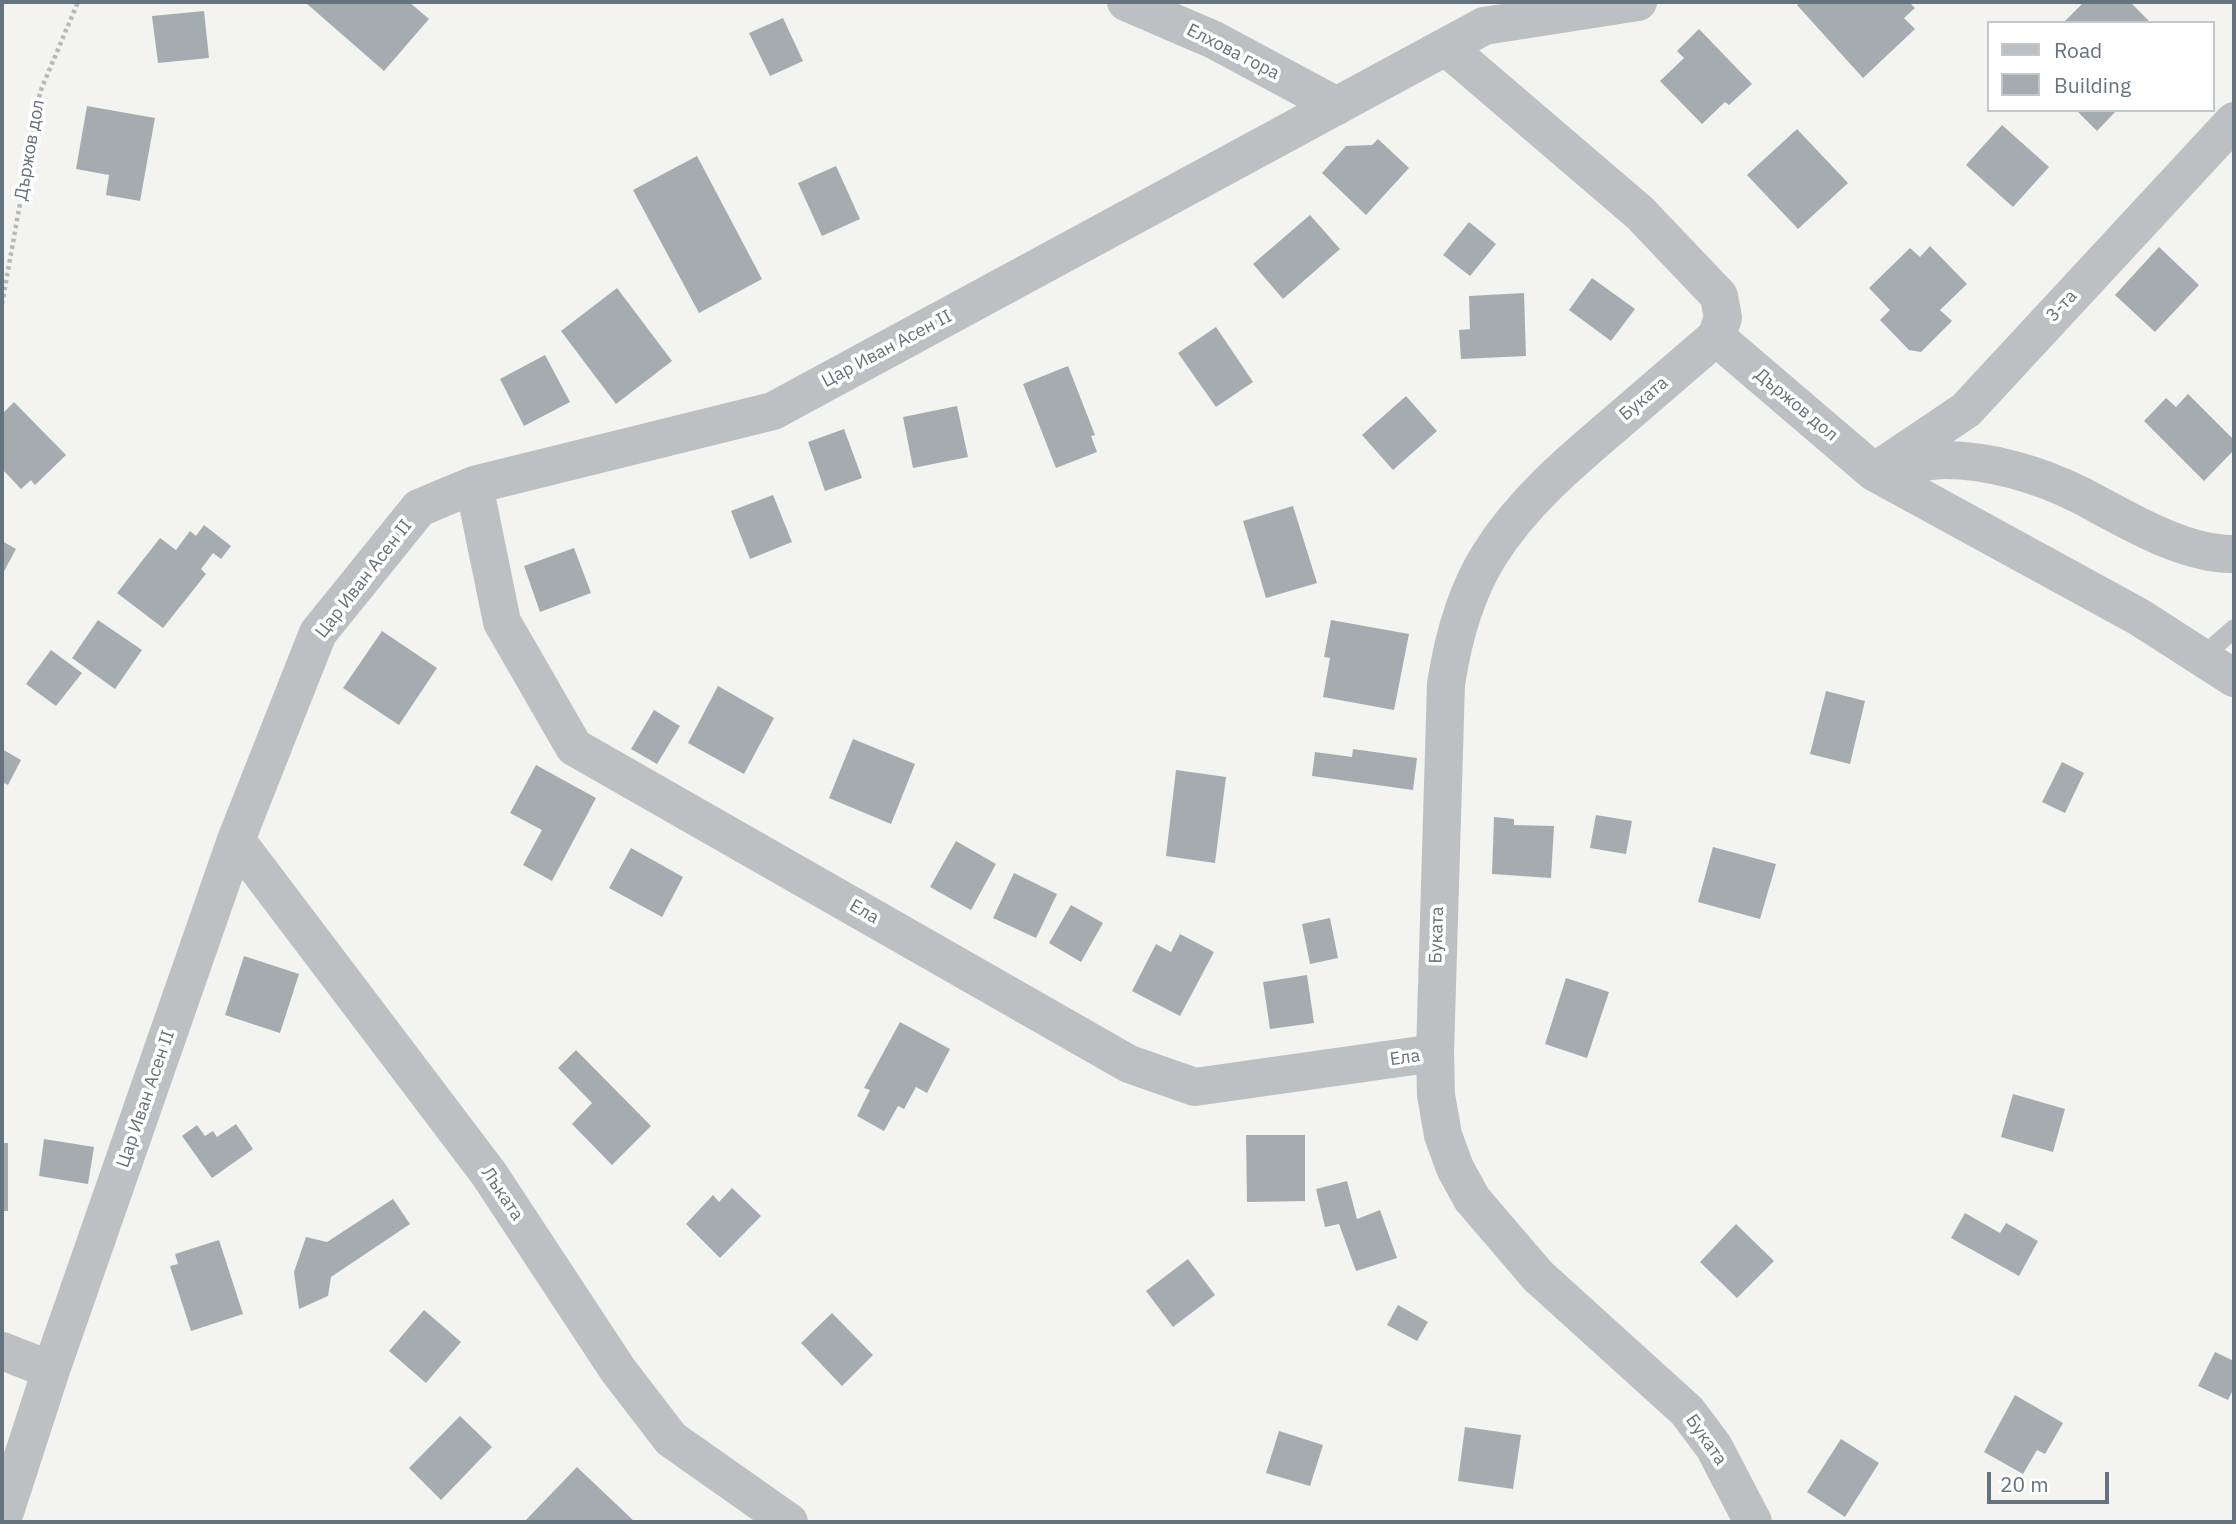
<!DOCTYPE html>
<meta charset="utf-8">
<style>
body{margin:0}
#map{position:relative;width:2236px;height:1524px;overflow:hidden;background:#f3f3ef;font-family:"IBM Plex Sans",sans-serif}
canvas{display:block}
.frame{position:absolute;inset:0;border:4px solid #65737e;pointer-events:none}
.legend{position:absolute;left:1987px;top:21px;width:228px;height:91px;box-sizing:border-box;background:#fff;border:2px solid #c1c7cb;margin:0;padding:9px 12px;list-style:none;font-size:21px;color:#65737e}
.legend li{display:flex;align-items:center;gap:14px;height:35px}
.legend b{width:35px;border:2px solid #c1c7cb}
.scale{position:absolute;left:1987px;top:1472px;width:122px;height:32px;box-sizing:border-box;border:4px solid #65737e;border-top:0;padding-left:9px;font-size:21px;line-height:24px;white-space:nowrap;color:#65737e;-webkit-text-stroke:5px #fff;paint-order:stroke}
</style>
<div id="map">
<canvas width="2236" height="1524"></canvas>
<div class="frame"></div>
<ul class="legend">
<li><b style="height:9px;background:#bcc0c3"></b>Road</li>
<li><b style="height:19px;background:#a5acb0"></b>Building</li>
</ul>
<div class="scale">20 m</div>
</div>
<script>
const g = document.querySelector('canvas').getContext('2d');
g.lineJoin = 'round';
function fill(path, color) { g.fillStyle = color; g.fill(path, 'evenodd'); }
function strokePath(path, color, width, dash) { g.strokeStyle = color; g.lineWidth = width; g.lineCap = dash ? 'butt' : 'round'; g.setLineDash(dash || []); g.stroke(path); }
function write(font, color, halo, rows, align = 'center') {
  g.font = font + ' "IBM Plex Sans",sans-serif'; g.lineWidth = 7; g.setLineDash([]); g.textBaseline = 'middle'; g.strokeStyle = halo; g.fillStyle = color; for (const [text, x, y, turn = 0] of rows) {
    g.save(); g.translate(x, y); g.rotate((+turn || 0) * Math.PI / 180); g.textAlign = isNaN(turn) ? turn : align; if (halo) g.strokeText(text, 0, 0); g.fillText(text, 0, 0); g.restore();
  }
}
const building = new Path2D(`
 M 308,2 L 409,2 L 429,19 L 384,71 L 306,3 Z
 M 1800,2 L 1909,2 L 1915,8 L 1904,18 L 1915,29 L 1863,78 L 1797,5 Z
 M 2084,2 L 2130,2 L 2151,23 L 2063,23 Z
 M 204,11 L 209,58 L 158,63 L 152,16 Z
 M 783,18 L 803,61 L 770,76 L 749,33 Z
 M 1699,29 L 1752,84 L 1729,105 L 1725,102 L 1702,124 L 1660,81 L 1684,58 L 1677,51 Z
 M 87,106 L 155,118 L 140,201 L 106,195 L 109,175 L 76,169 Z
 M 2076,110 L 2117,110 L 2097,131 Z
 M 2002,125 L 2049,167 L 2013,207 L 1966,165 Z
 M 1797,129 L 1848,183 L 1798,229 L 1747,175 Z
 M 1378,139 L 1409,168 L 1366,215 L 1322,173 L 1346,146 L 1372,145 Z
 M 697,156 L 762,279 L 699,313 L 633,190 Z
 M 836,166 L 860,219 L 822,236 L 798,183 Z
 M 1310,215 L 1340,249 L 1283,299 L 1253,264 Z
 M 1469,222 L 1496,244 L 1470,276 L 1443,255 Z
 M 1930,246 L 1967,284 L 1940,310 L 1952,321 L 1921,352 L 1909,350 L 1880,320 L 1890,310 L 1869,288 L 1910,248 L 1920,257 Z
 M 2159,247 L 2199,285 L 2155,332 L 2115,295 Z
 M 1592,278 L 1635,309 L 1611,341 L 1569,310 Z
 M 617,288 L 672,361 L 616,404 L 561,331 Z
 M 1524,293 L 1526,356 L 1461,359 L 1459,330 L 1470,329 L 1469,296 Z
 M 1216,327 L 1253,382 L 1216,407 L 1178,353 Z
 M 545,355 L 570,402 L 524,426 L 500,379 Z
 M 1068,366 L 1095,435 L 1091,436 L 1097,452 L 1056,468 L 1023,384 Z
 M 2188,394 L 2234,440 L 2234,450 L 2204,481 L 2144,421 L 2166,398 L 2176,407 Z
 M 1406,396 L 1437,431 L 1393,470 L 1362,435 Z
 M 14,402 L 66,455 L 35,485 L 31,480 L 21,489 L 2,469 L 2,414 Z
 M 957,406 L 968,457 L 913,468 L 903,417 Z
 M 844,429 L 862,478 L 825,491 L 808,442 Z
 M 773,495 L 792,542 L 750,559 L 731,511 Z
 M 1293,506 L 1317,583 L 1266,598 L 1243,521 Z
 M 204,525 L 231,546 L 221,559 L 213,553 L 201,569 L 206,574 L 163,628 L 117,593 L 160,538 L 176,550 L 190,531 L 196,536 Z
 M 2,541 L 16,549 L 2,575 Z
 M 574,548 L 591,593 L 540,612 L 524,566 Z
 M 98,620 L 142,650 L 115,689 L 72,658 Z
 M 1331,620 L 1409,634 L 1394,710 L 1323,697 L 1330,658 L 1324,657 Z
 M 382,631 L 437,668 L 399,725 L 343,688 Z
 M 51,650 L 82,673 L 56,706 L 26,684 Z
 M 718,686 L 774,718 L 744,774 L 688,743 Z
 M 1826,691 L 1865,701 L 1850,764 L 1810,754 Z
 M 654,710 L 680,726 L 657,764 L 631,749 Z
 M 853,739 L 915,764 L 891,824 L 829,798 Z
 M 2,749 L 21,760 L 8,785 L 2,782 Z
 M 1353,749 L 1417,758 L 1413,790 L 1312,776 L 1315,752 L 1352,757 Z
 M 2062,762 L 2084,773 L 2065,813 L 2042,802 Z
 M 536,765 L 596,798 L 552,881 L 523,865 L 542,830 L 510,813 Z
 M 1176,770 L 1226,777 L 1215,863 L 1166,856 Z
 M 1596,815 L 1632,821 L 1626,854 L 1590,848 Z
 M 1494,817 L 1514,819 L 1514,825 L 1554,826 L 1551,878 L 1492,874 Z
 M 956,841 L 996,864 L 971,910 L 930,887 Z
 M 1713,847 L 1776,864 L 1760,919 L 1698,902 Z
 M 631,848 L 683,877 L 662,917 L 609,888 Z
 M 1014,873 L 1057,894 L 1036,938 L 993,918 Z
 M 1071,905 L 1103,923 L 1081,962 L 1049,943 Z
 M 1330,918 L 1338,958 L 1310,964 L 1302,924 Z
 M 1180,934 L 1214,952 L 1180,1016 L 1132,991 L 1156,944 L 1171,952 Z
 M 244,956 L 299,974 L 280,1033 L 225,1015 Z
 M 1307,975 L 1314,1023 L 1270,1029 L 1263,982 Z
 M 1566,978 L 1609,992 L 1587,1058 L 1545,1044 Z
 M 900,1022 L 950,1049 L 927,1093 L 916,1087 L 904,1109 L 898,1106 L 884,1131 L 857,1116 L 870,1090 L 864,1088 Z
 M 576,1050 L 651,1126 L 612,1165 L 572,1124 L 592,1103 L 558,1068 Z
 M 2013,1094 L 2065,1109 L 2053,1152 L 2001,1137 Z
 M 236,1124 L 253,1149 L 212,1178 L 182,1136 L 197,1125 L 205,1136 L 213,1131 L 217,1137 Z
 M 1246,1135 L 1305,1135 L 1305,1201 L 1247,1202 Z
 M 44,1139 L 94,1147 L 88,1184 L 39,1176 Z
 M 2,1143 L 8,1143 L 8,1211 L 2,1211 Z
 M 1347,1181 L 1357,1219 L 1380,1210 L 1397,1258 L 1356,1271 L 1339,1224 L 1325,1227 L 1316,1189 Z
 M 732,1188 L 761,1216 L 720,1258 L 686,1224 L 713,1195 L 719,1202 Z
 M 393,1199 L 410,1224 L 331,1277 L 328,1296 L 299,1309 L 294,1272 L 306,1237 L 327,1242 Z
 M 1965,1213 L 2000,1233 L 2006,1223 L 2038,1241 L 2019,1276 L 1951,1238 Z
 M 1736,1224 L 1774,1261 L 1737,1298 L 1700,1262 Z
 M 219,1240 L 243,1314 L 191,1331 L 170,1266 L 178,1264 L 175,1254 Z
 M 1188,1259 L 1215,1295 L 1173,1327 L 1146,1291 Z
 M 1398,1305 L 1428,1322 L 1417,1341 L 1387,1325 Z
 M 424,1310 L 461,1342 L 426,1383 L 389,1351 Z
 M 832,1313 L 873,1355 L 842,1386 L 801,1343 Z
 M 2215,1352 L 2234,1361 L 2234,1388 L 2228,1400 L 2198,1386 Z
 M 2015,1395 L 2063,1423 L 2045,1454 L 2037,1450 L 2023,1474 L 1984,1452 Z
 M 460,1416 L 492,1447 L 441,1500 L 409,1468 Z
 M 1465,1427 L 1521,1435 L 1513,1489 L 1458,1481 Z
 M 1279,1431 L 1323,1445 L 1310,1486 L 1266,1473 Z
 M 1841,1439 L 1879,1463 L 1845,1517 L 1807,1492 Z
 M 577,1467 L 635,1522 L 524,1522 Z`);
const path = new Path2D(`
 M 2,304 L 40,92 L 78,2`);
const lane = new Path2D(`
 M 2202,657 L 2234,629`);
const street = new Path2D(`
 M 1126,2 L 1214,40 L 1337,106
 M 1446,47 L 1640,213 L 1719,296 L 1723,318 L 1716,337
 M 1716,337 C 1682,366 1649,395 1615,424 C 1569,463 1522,503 1490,554 C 1465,593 1453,639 1446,684 L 1435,1053 L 1436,1095 L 1443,1135 L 1455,1168 L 1472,1199 L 1538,1276 L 1687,1411 L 1714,1447 L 1753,1522
 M 1716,337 L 1874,472 L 2139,617 L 2234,678
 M 1887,470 C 1905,466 1926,460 1945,460 C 1990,460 2040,475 2080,495 C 2124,518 2183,555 2234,554
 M 1874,472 L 1966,410 L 2234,121
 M 474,485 L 502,622 L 574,747 L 1129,1064 L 1195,1087 L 1435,1053
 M 236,840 L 489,1174 L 618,1370 L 671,1439 L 789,1522
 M 2,1351 L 51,1370
 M 2,1521 L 51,1370 L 236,840 L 318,633 L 419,508 L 474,485 L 773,411 L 1484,26 L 1638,2`);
const streetNames = [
 ["Елхова гора",1233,52,27],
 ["Държов дол",30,150,-80],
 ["3-та",2062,306,-47],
 ["Цар Иван Асен II",887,349,-28],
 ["Буката",1644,399,-40],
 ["Държов дол",1796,405,40],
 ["Цар Иван Асен II",364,579,-52],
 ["Ела",864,912,30],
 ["Буката",1437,935,-88],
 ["Ела",1405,1058,-8],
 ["Цар Иван Асен II",146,1099,-71],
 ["Лъката",502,1194,56],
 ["Буката",1706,1440,55]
];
fill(building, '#a5acb0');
strokePath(path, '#b6b9bb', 4.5, [3.5, 3.5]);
strokePath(lane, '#bcc0c3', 19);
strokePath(street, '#bcc0c3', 38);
write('18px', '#65737e', '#fff', streetNames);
</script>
